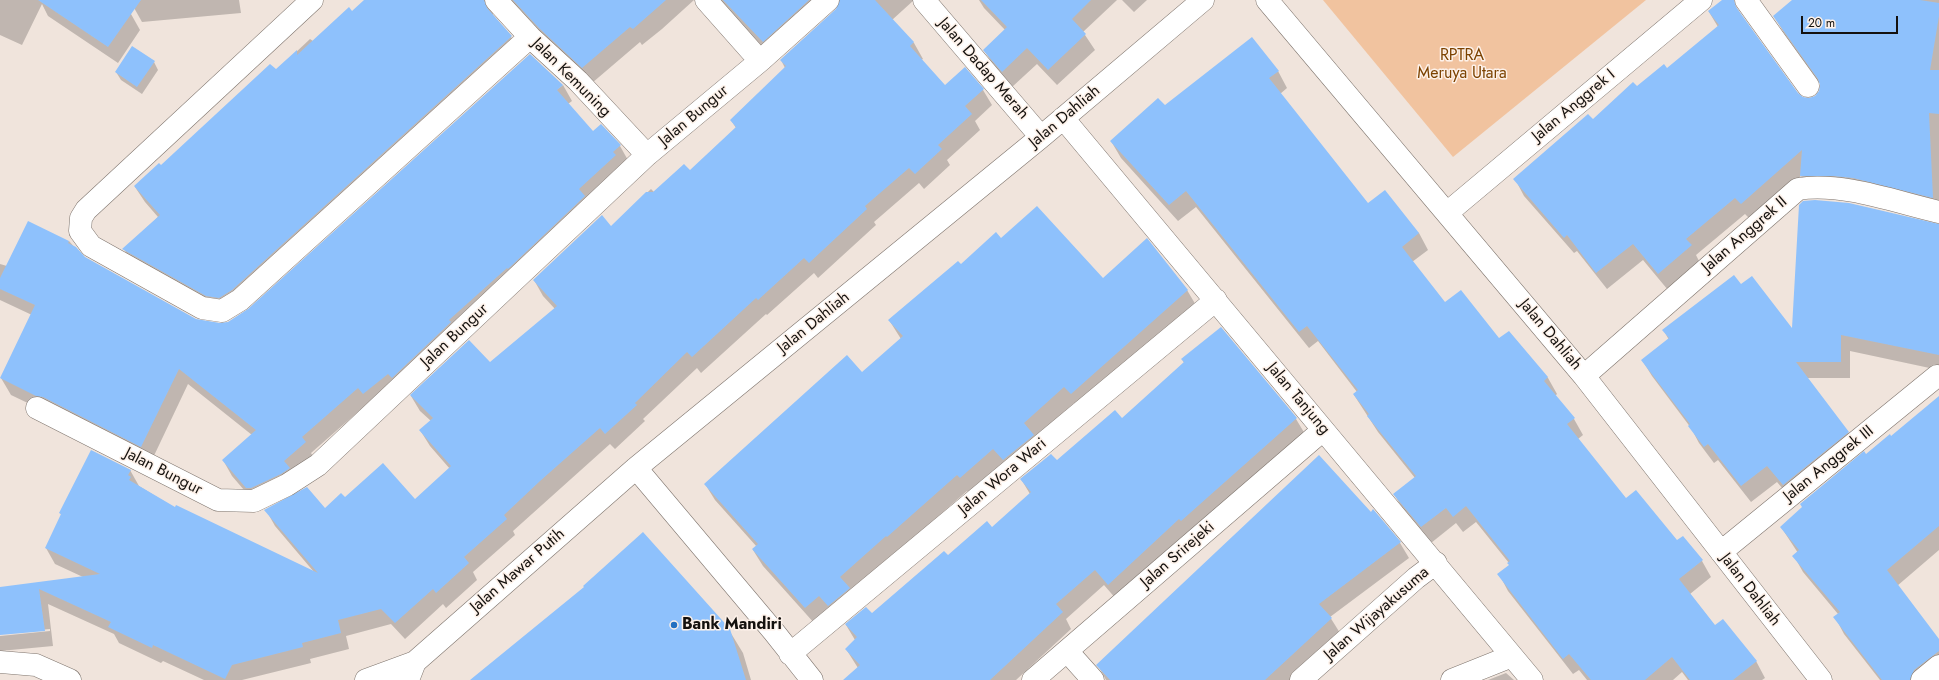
<!DOCTYPE html>
<style>
body{margin:0}
#map{position:relative;width:1939px;height:680px;overflow:hidden;background:#f0e4dc;font-family:Jost,sans-serif}
canvas{display:block}
.scale{position:absolute;left:1801px;top:16px;width:97px;height:18px;box-sizing:border-box;border:2px solid #14110e;border-top:0;padding-left:5px;font-size:12px;line-height:14px;white-space:nowrap;color:#14110e;-webkit-text-stroke:3px #fdf1e9;paint-order:stroke}
</style>
<div id="map">
<canvas width="1939" height="680"></canvas>
<div class="scale">20 m</div>
</div>
<script>
const g = document.querySelector('canvas').getContext('2d');
g.lineJoin = 'round';
function fill(path, color) { g.fillStyle = color; g.fill(path, 'evenodd'); }
function strokePath(path, color, width, dash) { g.strokeStyle = color; g.lineWidth = width; g.lineCap = dash ? 'butt' : 'round'; g.setLineDash(dash || []); g.stroke(path); }
function write(font, color, halo, rows, align = 'center') {
  g.font = font + ' Jost,sans-serif'; g.lineWidth = 3; g.setLineDash([]); g.textBaseline = 'middle'; g.strokeStyle = halo; g.fillStyle = color; for (const [text, x, y, turn = 0] of rows) {
    g.save(); g.translate(x, y); g.rotate((+turn || 0) * Math.PI / 180); g.textAlign = isNaN(turn) ? turn : align; if (halo) g.strokeText(text, 0, 0); g.fillText(text, 0, 0); g.restore();
  }
}
const green = new Path2D(`
 M 1323,0 L 1646,0 L 1453,157 Z`);
const shadow = new Path2D(`
 M 0,0 L 111,0 L 131,14 L 140,30 L 118,63 L 48,16 L 42,4 L 22,45 L 0,35 Z
 M 132,0 L 239,0 L 241,13 L 142,22 L 133,6 Z
 M 366,0 L 694,0 L 662,29 L 642,45 L 640,42 L 592,83 L 493,12 L 493,15 L 511,37 L 521,53 L 229,314 L 133,265 L 124,249 L 158,217 L 145,202 L 135,187 L 276,71 L 310,39 L 313,41 L 352,12 Z
 M 719,0 L 914,0 L 892,20 L 914,43 L 923,59 L 921,60 L 945,86 L 983,90 L 992,105 L 975,121 L 980,130 L 947,160 L 950,165 L 924,189 L 919,183 L 874,222 L 876,225 L 818,278 L 814,273 L 767,315 L 766,314 L 701,373 L 697,368 L 643,419 L 645,421 L 615,449 L 610,444 L 513,531 L 515,535 L 473,572 L 477,580 L 446,608 L 443,604 L 405,639 L 391,624 L 346,636 L 349,649 L 310,659 L 311,663 L 242,680 L 204,680 L 163,661 L 161,663 L 119,643 L 114,634 L 48,604 L 53,646 L 0,651 L 0,636 L 50,631 L 50,629 L 0,634 L 0,588 L 83,577 L 55,564 L 46,548 L 62,516 L 60,513 L 130,470 L 139,486 L 175,508 L 314,572 L 275,526 L 266,510 L 325,509 L 345,498 L 415,500 L 450,469 L 430,446 L 420,430 L 431,421 L 420,411 L 411,396 L 490,364 L 555,309 L 543,296 L 534,280 L 611,227 L 651,189 L 654,192 L 690,171 L 736,128 L 731,120 L 785,68 L 781,60 L 837,10 L 841,4 L 834,3 L 772,57 Z
 M 979,0 L 1117,0 L 1083,32 L 1095,50 L 1057,85 L 1037,64 L 1012,87 L 994,66 L 984,50 L 1006,31 L 984,8 Z
 M 1122,0 L 1147,0 L 1134,12 Z
 M 1723,0 L 1732,0 L 1743,18 L 1797,94 L 1802,98 L 1809,99 L 1816,97 L 1820,91 L 1821,85 L 1784,33 L 1774,16 L 1794,0 L 1939,0 L 1939,213 L 1811,193 L 1801,176 L 1751,220 L 1745,214 L 1696,255 L 1700,263 L 1668,290 L 1643,260 L 1607,289 L 1577,251 L 1574,253 L 1524,196 L 1515,179 L 1637,88 L 1667,69 L 1718,27 L 1709,12 Z
 M 154,62 L 158,70 L 142,94 L 121,80 L 116,72 Z
 M 1278,71 L 1287,88 L 1280,94 L 1368,204 L 1419,233 L 1428,250 L 1412,262 L 1445,304 L 1499,339 L 1509,332 L 1548,378 L 1557,394 L 1555,396 L 1574,419 L 1583,435 L 1578,439 L 1626,499 L 1677,542 L 1683,537 L 1702,561 L 1711,577 L 1690,594 L 1715,626 L 1756,661 L 1765,678 L 1762,680 L 1688,680 L 1682,672 L 1673,680 L 1587,680 L 1579,670 L 1573,674 L 1508,591 L 1499,574 L 1510,565 L 1509,563 L 1476,522 L 1463,532 L 1456,523 L 1431,543 L 1404,511 L 1394,494 L 1415,478 L 1378,432 L 1354,395 L 1357,392 L 1318,341 L 1309,348 L 1196,207 L 1178,221 L 1121,158 L 1111,141 L 1165,107 Z
 M 563,85 L 572,101 L 568,104 L 593,133 L 620,146 L 629,162 L 368,403 L 311,453 L 314,458 L 256,504 L 232,476 L 223,460 L 252,435 L 188,384 L 151,462 L 11,395 L 1,378 L 32,315 L 0,300 L 0,264 L 7,266 L 69,241 L 84,258 L 196,320 L 221,324 L 229,323 Z
 M 1939,225 L 1939,370 L 1850,351 L 1850,378 L 1807,378 L 1848,432 L 1858,449 L 1793,501 L 1777,482 L 1751,502 L 1718,460 L 1714,463 L 1699,443 L 1691,428 L 1652,376 L 1642,360 L 1669,340 L 1664,331 L 1741,286 L 1792,330 Z
 M 1001,239 L 1103,280 L 1187,290 L 1197,307 L 1081,410 L 1074,403 L 970,494 L 967,491 L 815,624 L 763,566 L 753,550 L 757,547 L 715,500 L 705,484 L 862,373 L 901,339 L 889,320 L 961,265 Z
 M 1221,328 L 1296,419 L 1305,434 L 1117,600 L 1104,585 L 1066,619 L 1071,629 L 1016,680 L 862,680 L 858,668 L 846,649 L 855,640 L 846,625 L 872,615 L 948,557 L 992,528 L 1030,494 L 1021,479 L 1057,462 L 1122,419 L 1184,363 L 1182,359 Z
 M 1939,397 L 1939,550 L 1897,586 L 1939,640 L 1939,675 L 1933,680 L 1880,680 L 1844,634 L 1835,617 L 1838,614 L 1803,572 L 1794,556 L 1798,553 L 1781,527 L 1866,455 L 1891,437 Z
 M 1373,511 L 1400,543 L 1409,558 L 1330,617 L 1340,633 L 1290,680 L 1106,680 L 1098,665 Z
 M 729,630 L 743,653 L 751,680 L 472,680 Z
 M 1506,673 L 1514,680 L 1488,680 Z`);
const building = new Path2D(`
 M 38,0 L 141,0 L 108,47 Z
 M 364,0 L 484,0 L 487,8 L 512,36 L 232,290 L 219,298 L 206,296 L 122,249 L 160,215 L 134,186 L 159,163 L 161,165 L 270,64 L 276,69 L 297,50 L 297,55 L 349,7 L 352,11 Z
 M 513,0 L 666,0 L 633,29 L 630,27 L 582,68 L 539,28 Z
 M 723,0 L 809,0 L 763,42 Z
 M 840,0 L 875,0 L 914,42 L 910,46 L 945,85 L 965,67 L 984,89 L 965,106 L 972,114 L 938,145 L 942,149 L 915,174 L 909,168 L 865,206 L 867,209 L 809,263 L 804,258 L 758,300 L 756,298 L 692,357 L 687,352 L 635,403 L 637,405 L 605,434 L 600,428 L 540,481 L 504,515 L 507,519 L 464,557 L 469,563 L 436,593 L 433,589 L 395,623 L 381,609 L 338,620 L 341,633 L 302,643 L 303,647 L 232,665 L 225,679 L 153,645 L 152,648 L 108,627 L 111,622 L 39,589 L 45,631 L 0,635 L 0,587 L 100,574 L 45,548 L 61,514 L 59,513 L 91,450 L 131,470 L 128,475 L 131,477 L 129,480 L 175,507 L 176,505 L 318,573 L 264,510 L 307,487 L 325,508 L 341,493 L 345,497 L 383,463 L 415,499 L 451,466 L 419,430 L 433,418 L 410,395 L 469,340 L 490,362 L 557,306 L 533,280 L 602,215 L 611,226 L 646,192 L 653,192 L 684,164 L 690,170 L 736,127 L 730,120 L 786,66 L 780,60 L 836,9 Z
 M 981,0 L 1091,0 L 1072,19 L 1086,34 L 1048,70 L 1027,48 L 1002,72 L 983,50 L 1007,27 Z
 M 1722,0 L 1734,0 L 1736,7 L 1798,93 L 1803,97 L 1809,98 L 1815,96 L 1819,91 L 1820,85 L 1818,79 L 1773,16 L 1792,0 L 1920,0 L 1939,3 L 1939,16 L 1930,70 L 1939,70 L 1939,114 L 1929,113 L 1933,198 L 1853,178 L 1833,176 L 1800,176 L 1802,150 L 1741,204 L 1735,198 L 1686,239 L 1692,245 L 1658,274 L 1633,244 L 1596,273 L 1567,235 L 1564,238 L 1513,179 L 1588,114 L 1593,119 L 1633,82 L 1637,86 L 1664,64 L 1667,68 L 1719,25 L 1708,11 Z
 M 1252,37 L 1279,71 L 1269,78 L 1368,203 L 1385,190 L 1419,233 L 1402,247 L 1445,302 L 1461,290 L 1499,338 L 1509,331 L 1548,377 L 1544,381 L 1575,418 L 1567,424 L 1626,498 L 1636,490 L 1677,540 L 1683,536 L 1703,560 L 1679,579 L 1715,625 L 1723,619 L 1757,661 L 1733,680 L 1690,680 L 1672,657 L 1645,680 L 1591,680 L 1569,654 L 1563,659 L 1497,574 L 1509,565 L 1507,563 L 1510,561 L 1466,506 L 1453,517 L 1446,508 L 1421,527 L 1393,494 L 1416,476 L 1367,416 L 1369,414 L 1353,394 L 1358,390 L 1307,326 L 1299,332 L 1186,191 L 1169,205 L 1110,141 L 1158,98 L 1165,105 Z
 M 132,46 L 155,61 L 137,87 L 115,72 Z
 M 530,54 L 563,85 L 557,90 L 593,131 L 601,124 L 621,145 L 613,152 L 616,155 L 579,189 L 585,196 L 508,269 L 507,268 L 449,320 L 451,322 L 392,378 L 388,374 L 363,394 L 358,388 L 302,437 L 306,442 L 284,461 L 290,468 L 281,474 L 251,488 L 246,488 L 222,460 L 256,430 L 179,369 L 141,447 L 43,397 L 36,396 L 0,378 L 35,305 L 0,289 L 0,278 L 28,221 L 69,241 L 68,243 L 76,247 L 85,257 L 196,319 L 220,323 L 228,322 L 248,309 Z
 M 1815,200 L 1849,203 L 1939,224 L 1939,355 L 1841,335 L 1841,362 L 1796,362 L 1849,432 L 1783,485 L 1767,466 L 1741,486 L 1708,444 L 1704,447 L 1688,426 L 1690,424 L 1641,360 L 1669,338 L 1662,330 L 1734,275 L 1741,284 L 1752,276 L 1792,328 L 1799,205 L 1803,201 Z
 M 1037,206 L 1103,278 L 1147,238 L 1188,290 L 1071,394 L 1064,387 L 1024,423 L 1034,435 L 1003,460 L 993,449 L 960,478 L 957,475 L 887,537 L 886,536 L 840,577 L 850,588 L 828,606 L 819,596 L 805,608 L 752,549 L 758,544 L 704,484 L 847,355 L 862,372 L 903,336 L 888,320 L 958,261 L 961,264 L 996,232 L 1001,238 Z
 M 1221,327 L 1297,418 L 1181,521 L 1179,519 L 1108,585 L 1095,570 L 1056,604 L 1063,612 L 990,680 L 843,680 L 860,665 L 845,649 L 857,637 L 845,624 L 866,607 L 872,613 L 944,551 L 948,555 L 987,521 L 992,527 L 1031,492 L 1020,479 L 1051,454 L 1057,460 L 1115,410 L 1122,418 L 1184,362 L 1181,359 Z
 M 1939,396 L 1939,526 L 1887,570 L 1939,639 L 1939,651 L 1914,670 L 1910,680 L 1882,680 L 1833,617 L 1840,612 L 1792,556 L 1799,550 L 1780,527 L 1802,507 L 1800,504 L 1864,451 L 1866,454 L 1890,434 L 1891,436 Z
 M 1319,455 L 1371,512 L 1373,509 L 1401,542 L 1319,604 L 1332,618 L 1265,680 L 1110,680 L 1096,665 Z
 M 643,532 L 730,629 L 746,680 L 470,680 L 584,587 L 583,586 Z`);
const street = new Path2D(`
 M 312,0 L 86,210 L 81,218 L 80,231 L 91,246 L 202,308 L 222,311 L 240,300 L 530,37
 M 496,0 L 530,37 L 578,81 L 647,155
 M 706,0 L 760,61
 M 924,0 L 1041,137
 M 1267,0 L 1584,376 L 1821,680
 M 1746,0 L 1808,86
 M 1063,118 L 1532,680
 M 1447,213 L 1701,0
 M 1584,376 L 1798,189 C 1843,182 1895,202 1939,212
 M 37,408 L 218,500 L 254,501 L 287,485 L 318,465 L 647,155 L 760,61 L 828,0
 M 1721,552 L 1937,376
 M 1067,651 L 1093,680
 M 790,654 L 1216,300
 M 0,662 L 36,665 L 70,680
 M 366,680 L 415,662
 M 408,680 L 415,662 L 636,468
 M 812,680 L 774,632 L 636,468 L 1041,137 L 1203,0
 M 1033,680 L 1323,430
 M 1301,680 L 1416,578 L 1436,563
 M 1452,680 L 1512,656
 M 1922,680 L 1939,666`);
const markers = [
 [674,625,4,"#2370c0"]
];
const parkNames = [
 ["RPTRA",1462,56],
 ["Meruya Utara",1462,74]
];
const streetNames = [
 ["Jalan Dadap Merah",983,69,49],
 ["Jalan Kemuning",571,78,45],
 ["Jalan Anggrek I",1574,106,-40],
 ["Jalan Bungur",694,116,-40],
 ["Jalan Dahliah",1065,117,-40],
 ["Jalan Anggrek II",1745,235,-41],
 ["Jalan Dahliah",814,323,-39],
 ["Jalan Dahliah",1550,335,50],
 ["Jalan Bungur",455,336,-43],
 ["Jalan Tanjung",1298,399,50],
 ["Jalan Anggrek III",1829,464,-39],
 ["Jalan Bungur",163,472,27],
 ["Jalan Wora Wari",1003,477,-40],
 ["Jalan Srirejeki",1178,555,-41],
 ["Jalan Mawar Putih",518,571,-41],
 ["Jalan Dahliah",1750,590,52],
 ["Jalan Wijayakusuma",1377,614,-41]
];
const poiNames = [
 ["Bank Mandiri",682,625]
];
fill(green, '#f1c39f');
fill(shadow, '#0003');
fill(building, '#8ec1fc');
strokePath(street, '#7e746d', 23);
strokePath(street, '#fff', 22);
for (const [x, y, r, color] of markers) { const dot = new Path2D(); dot.arc(x, y, r, 0, 2 * Math.PI); g.fillStyle = color; g.fill(dot); strokePath(dot, '#fdf1e9', 1.5); }
write('16px', '#7c4200', '#fdf1e9', parkNames);
write('16px', '#14110e', '#fdf1e9', streetNames);
write('bold 16px', '#14110e', '#fdf1e9', poiNames, 'left');
</script>
